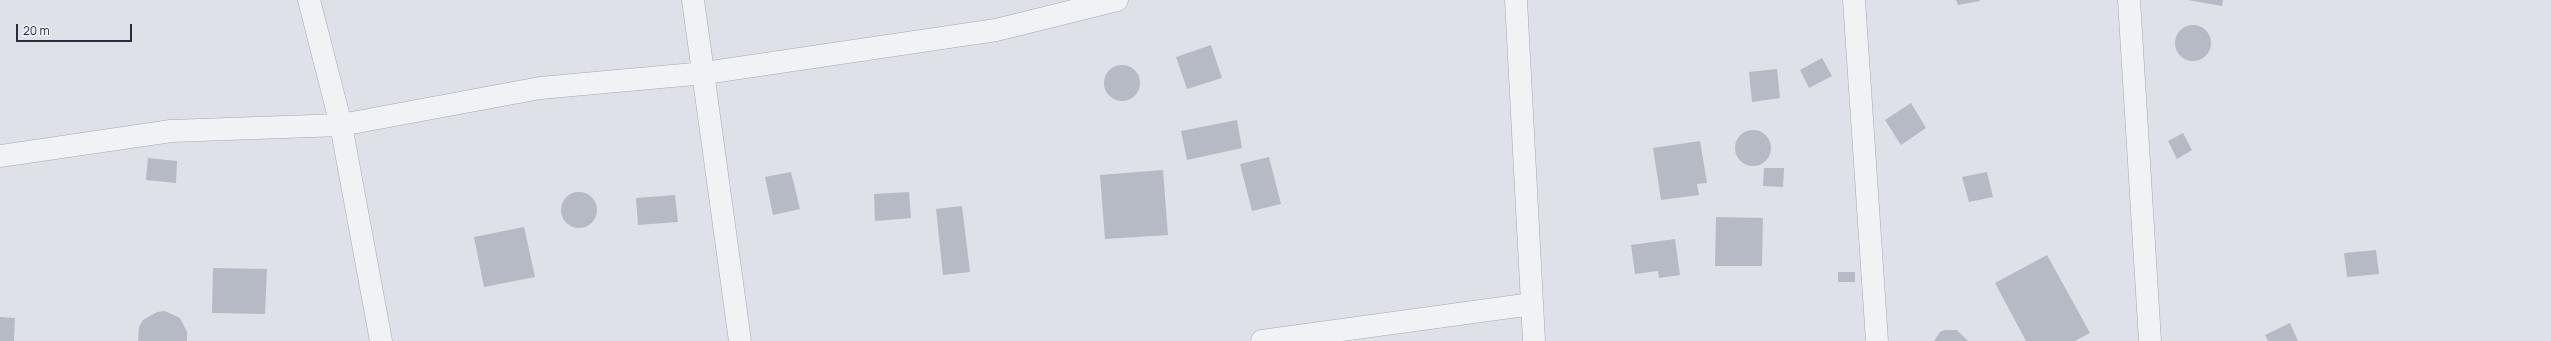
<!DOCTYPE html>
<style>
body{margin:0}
#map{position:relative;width:2551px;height:341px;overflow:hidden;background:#dee1e8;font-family:Manrope,sans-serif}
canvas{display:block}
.scale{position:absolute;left:16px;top:24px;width:116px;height:18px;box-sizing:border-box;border:2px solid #272e3f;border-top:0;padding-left:5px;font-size:12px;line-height:14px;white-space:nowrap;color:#272e3f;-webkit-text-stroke:3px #edf0f6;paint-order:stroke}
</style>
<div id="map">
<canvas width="2551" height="341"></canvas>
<div class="scale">20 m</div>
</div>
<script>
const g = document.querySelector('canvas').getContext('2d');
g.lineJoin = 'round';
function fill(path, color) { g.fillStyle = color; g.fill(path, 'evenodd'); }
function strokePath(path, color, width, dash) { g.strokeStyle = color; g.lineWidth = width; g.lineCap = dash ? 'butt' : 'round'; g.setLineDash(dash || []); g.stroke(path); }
const building = new Path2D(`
 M 1956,0 L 1980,0 L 1980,1 L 1958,5 Z
 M 2188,0 L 2223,0 L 2222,6 Z
 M2175 43a18 18 0 1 1 36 0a18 18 0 1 1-36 0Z
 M 1211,45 L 1222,78 L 1187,89 L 1176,57 Z
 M 1822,58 L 1832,76 L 1809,88 L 1800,70 Z
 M1104 83a18 18 0 1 1 36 0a18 18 0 1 1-36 0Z
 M 1777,69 L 1780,98 L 1752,102 L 1749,72 Z
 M 1911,103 L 1926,128 L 1901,145 L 1885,120 Z
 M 1237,120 L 1242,148 L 1187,160 L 1181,131 Z
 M1735 148a18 18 0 1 1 36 0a18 18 0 1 1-36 0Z
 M 2183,133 L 2192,150 L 2177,159 L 2168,141 Z
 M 1700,141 L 1707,183 L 1697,184 L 1699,195 L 1661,200 L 1653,148 Z
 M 1269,157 L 1281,204 L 1252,211 L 1240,164 Z
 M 148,158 L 177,161 L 176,183 L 146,180 Z
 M 1764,168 L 1784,168 L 1783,187 L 1763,186 Z
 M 1163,170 L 1168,235 L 1105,239 L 1100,175 Z
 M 791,172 L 800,209 L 773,215 L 765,177 Z
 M 1987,172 L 1993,197 L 1969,202 L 1962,177 Z
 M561 210a18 18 0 1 1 36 0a18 18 0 1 1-36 0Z
 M 909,192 L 911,218 L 875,221 L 874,194 Z
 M 675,195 L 678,222 L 638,225 L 636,198 Z
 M 962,206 L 970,272 L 943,275 L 936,209 Z
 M 1716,217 L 1763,218 L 1762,266 L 1715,266 Z
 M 524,227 L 535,277 L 484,287 L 474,237 Z
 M 1675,239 L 1680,275 L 1659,278 L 1658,271 L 1635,274 L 1631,245 Z
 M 2376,250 L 2379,274 L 2347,277 L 2344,253 Z
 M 2047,255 L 2090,333 L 2075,341 L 2026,341 L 1995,283 Z
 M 213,268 L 267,269 L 265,314 L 212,313 Z
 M 1838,272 L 1855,272 L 1855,282 L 1838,282 Z
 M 165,311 L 180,318 L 187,332 L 187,341 L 138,341 L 139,327 L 143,320 L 157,312 Z
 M 0,317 L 15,318 L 14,341 L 0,341 Z
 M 2290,323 L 2298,341 L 2268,341 L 2265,335 Z
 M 1945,330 L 1957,330 L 1968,341 L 1934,341 L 1940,332 Z`);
const minor = new Path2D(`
 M 309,0 L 341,125 L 381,341
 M 693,0 L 740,341
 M 1516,0 L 1534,341
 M 1854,0 L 1877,341
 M 2129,0 L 2150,341
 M 0,156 L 171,131 L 341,125 L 540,88 L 705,73 L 996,30 L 1117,0
 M 1262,341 L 1532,304`);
fill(building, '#b5bac5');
strokePath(minor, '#a3a8b2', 23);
strokePath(minor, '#f1f2f6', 22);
</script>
